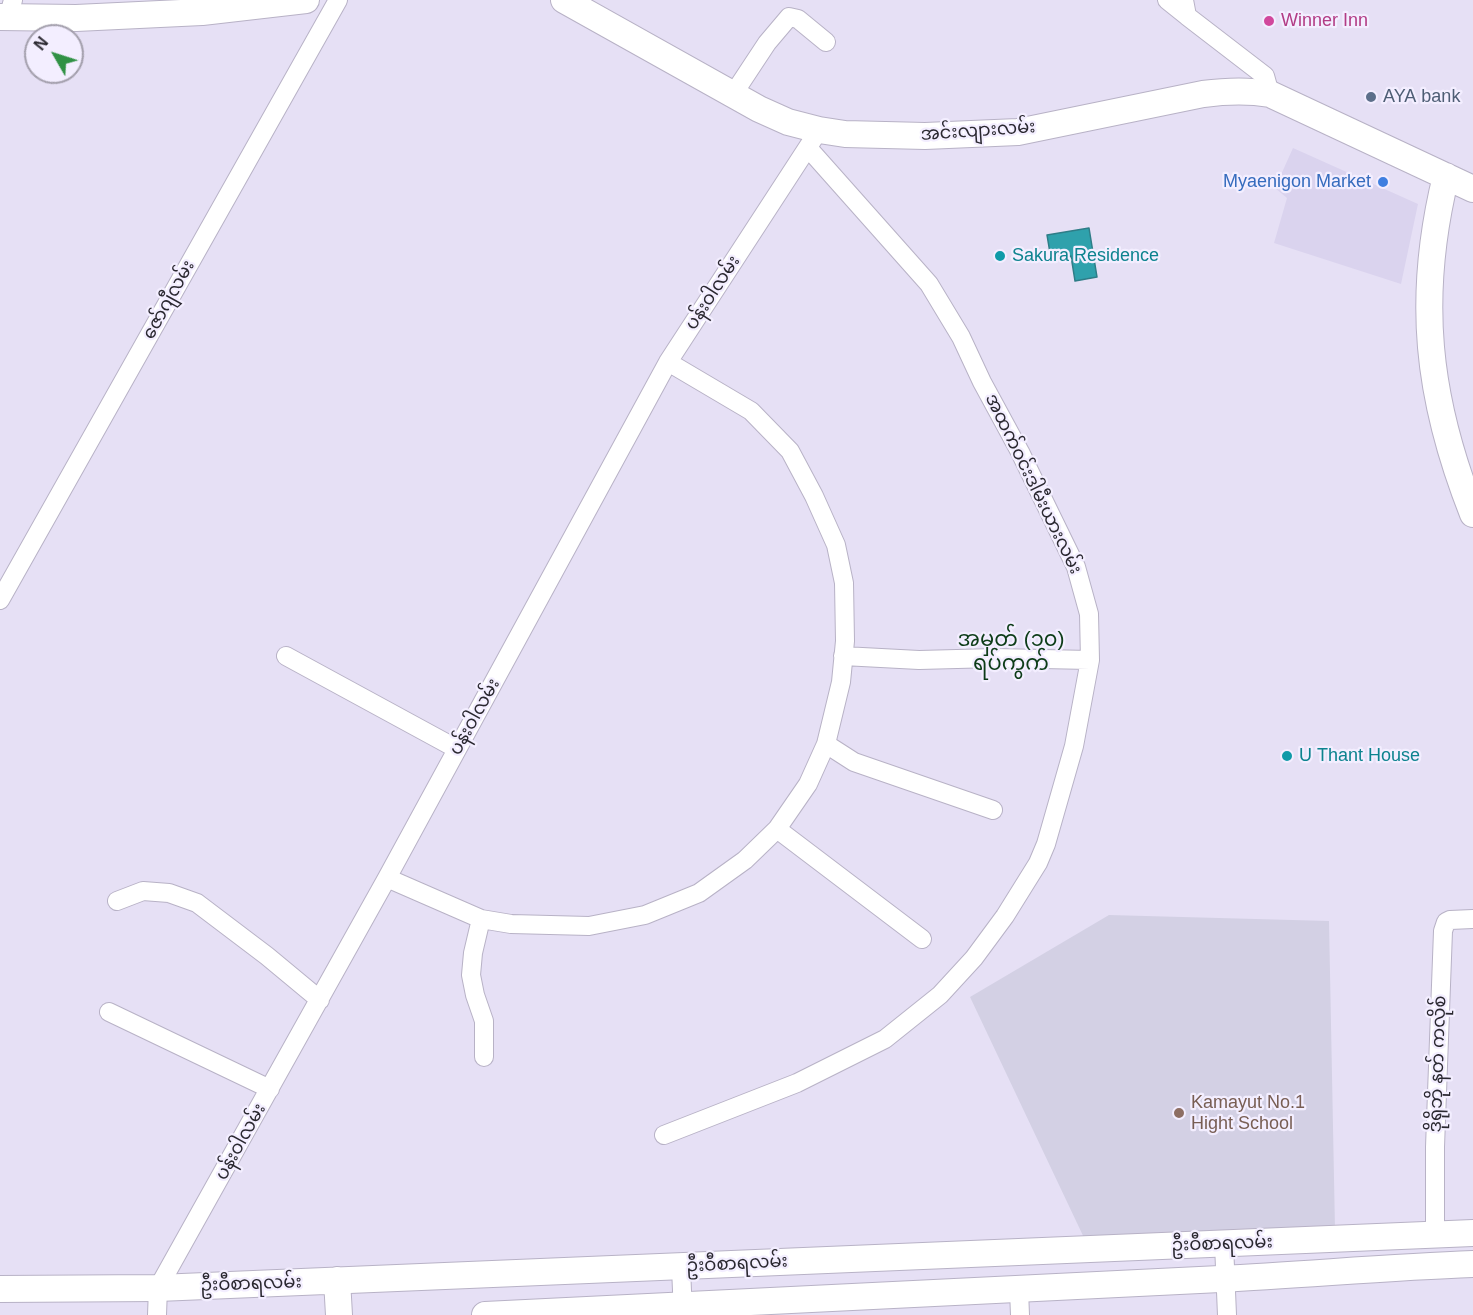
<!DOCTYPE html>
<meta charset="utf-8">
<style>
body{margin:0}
#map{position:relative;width:1473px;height:1315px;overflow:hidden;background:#e6e0f5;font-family:Arial,sans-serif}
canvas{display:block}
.north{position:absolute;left:24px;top:24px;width:60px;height:60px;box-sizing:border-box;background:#f3eeff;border:2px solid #a39fac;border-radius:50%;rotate:309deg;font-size:16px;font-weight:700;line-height:24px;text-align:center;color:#2a2830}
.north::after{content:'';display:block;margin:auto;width:21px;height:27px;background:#309145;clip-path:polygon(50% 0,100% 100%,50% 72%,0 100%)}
</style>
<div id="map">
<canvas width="1473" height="1315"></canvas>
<div class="north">N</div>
</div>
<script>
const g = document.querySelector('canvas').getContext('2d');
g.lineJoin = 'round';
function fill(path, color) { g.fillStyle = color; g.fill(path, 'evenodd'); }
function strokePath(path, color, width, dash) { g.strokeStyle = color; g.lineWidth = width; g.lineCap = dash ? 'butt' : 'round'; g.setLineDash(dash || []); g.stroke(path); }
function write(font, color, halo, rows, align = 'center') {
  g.font = font + ' Arial,"Noto Sans Myanmar",sans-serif'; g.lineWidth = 4.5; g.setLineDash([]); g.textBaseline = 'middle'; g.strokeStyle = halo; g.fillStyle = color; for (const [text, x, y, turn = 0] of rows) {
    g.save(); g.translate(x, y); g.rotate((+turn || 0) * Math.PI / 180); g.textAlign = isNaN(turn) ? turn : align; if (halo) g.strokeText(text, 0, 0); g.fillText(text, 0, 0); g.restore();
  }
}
const built = new Path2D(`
 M 1293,148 L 1418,204 L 1401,284 L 1274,243 L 1287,198 L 1275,188 Z`);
const education = new Path2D(`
 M 1109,915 L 1329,921 L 1335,1229 L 1086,1242 L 970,997 Z`);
const water = new Path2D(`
 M 1089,228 L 1097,277 L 1075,281 L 1071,256 L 1051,259 L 1047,235 Z`);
const minor = new Path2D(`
 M 1167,0 L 1187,16
 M 1184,0 L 1187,16 L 1265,76 L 1270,94
 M 8,18 L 13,0
 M 732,96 L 767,43 L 789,17 L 798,19 L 826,42
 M 0,600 L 338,0
 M 286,656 L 457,749
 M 843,656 L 919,660 L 995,658 L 1090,660
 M 826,744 L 854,762 L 993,810
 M 777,829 L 922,939
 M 387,878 L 481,919 L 511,924 L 589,926 L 645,915 L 699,893 L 745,860 L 777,829 L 808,784 L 826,744 L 841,682 L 845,641 L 844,583 L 836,545 L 814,496 L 790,451 L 751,411 L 668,362
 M 117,901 L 143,891 L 169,893 L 197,903 L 267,956 L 320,1000
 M 481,919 L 473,953 L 471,975 L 475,995 L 484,1021 L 484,1057
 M 109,1012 L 270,1089
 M 664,1135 L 797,1083 L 885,1039 L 940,995 L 974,958 L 1005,916 L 1038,863 L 1046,844 L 1074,746 L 1090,660 L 1089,614 L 1076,567 L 1020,452 L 982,382 L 961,337 L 929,284 L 809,149
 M 1435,1235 L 1435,1147 L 1443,931 L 1446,922 L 1450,920 L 1473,919
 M 1224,1244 L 1227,1315
 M 681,1267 L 683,1315
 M 1019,1290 L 1020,1315
 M 157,1315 L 158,1288 L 387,878 L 668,362 L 819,130`);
const secondary = new Path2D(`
 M 564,0 L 759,109 L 788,122 L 819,130 L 845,134 L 925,136 L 1018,132 L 1203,94 C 1226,91 1247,90 1270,94 L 1473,189
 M 0,17 L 76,18 L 202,12 L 306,0
 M 1446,176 C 1416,298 1427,398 1473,514
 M 337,1280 L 339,1315
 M 0,1289 L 158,1288 L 1473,1233
 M 485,1315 C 730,1305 975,1293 1220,1279 C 1304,1275 1388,1267 1473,1264`);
const markers = [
 [1269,21,6,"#d1479c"],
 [1371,97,6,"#5c6f8a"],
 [1383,182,6,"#3f7fe0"],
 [1000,256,6,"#0f9aa8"],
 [1287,756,6,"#0f9aa8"],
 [1179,1113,6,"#8d6e63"]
];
const hotelNames = [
 ["Winner Inn",1281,21]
];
const serviceNames = [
 ["AYA bank",1383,97]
];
const streetNames = [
 ["အင်းလျားလမ်း",978,131,-4],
 ["ပန်းဝါလမ်း",713,293,-57],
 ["ဇော်ဂျီလမ်း",169,300,-61],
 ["အထက်ဝင်းဒါမီးယားလမ်း",1033,484,64],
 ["ပန်းဝါလမ်း",475,717,-61],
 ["ဒိုရိုဘို နတ် ကလိုစ်",1438,1064,-88],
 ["ပန်းဝါလမ်း",241,1142,-61],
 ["ဦးဝီစာရလမ်း",1222,1244,-2],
 ["ဦးဝီစာရလမ်း",737,1264,-3],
 ["ဦးဝီစာရလမ်း",251,1284,-2]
];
const shopNames = [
 ["Myaenigon Market",1371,182]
];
const cultureNames = [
 ["Sakura Residence",1012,256],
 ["U Thant House",1299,756]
];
const educationNames = [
 ["Kamayut No.1",1191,1103],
 ["Hight School",1191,1124]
];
const quarterNames = [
 ["အမှတ် (၁၀)",1011,640],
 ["ရပ်ကွက်",1011,664]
];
fill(built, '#dad3ee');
fill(education, '#d3d0e4');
fill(water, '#2fa1ac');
strokePath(water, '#2e7d87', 1.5);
strokePath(minor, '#b8b2c6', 20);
strokePath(secondary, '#b8b2c6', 28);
strokePath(minor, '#fff', 18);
strokePath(secondary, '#fff', 26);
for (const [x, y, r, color] of markers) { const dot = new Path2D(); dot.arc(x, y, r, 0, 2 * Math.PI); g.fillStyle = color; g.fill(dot); strokePath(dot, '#f3eeff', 2); }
write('18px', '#b23c85', '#f3eeff', hotelNames, 'left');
write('18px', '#4e5e75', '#f3eeff', serviceNames, 'left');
write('18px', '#2a2830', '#f3eeff', streetNames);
write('18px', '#366cbe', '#f3eeff', shopNames, 'right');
write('18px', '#0d838f', '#f3eeff', cultureNames, 'left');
write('18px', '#785e54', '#f3eeff', educationNames, 'left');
write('21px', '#0d3c18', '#f3eeff', quarterNames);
</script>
